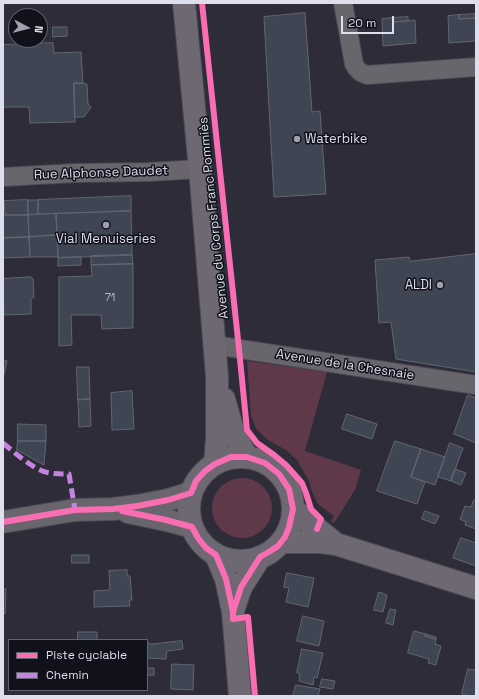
<!DOCTYPE html>
<meta charset="utf-8">
<style>
body{margin:0}
#map{position:relative;width:479px;height:699px;overflow:hidden;background:#2d2c38;font-family:"Space Grotesk",sans-serif}
canvas{display:block}
.frame{position:absolute;inset:0;border:4px solid #dedeed;pointer-events:none}
.legend{position:absolute;left:8px;top:639px;width:140px;height:52px;box-sizing:border-box;background:#11111b;border:1px solid #63636f;margin:0;padding:5px 7px;list-style:none;font-size:12px;color:#dedeed}
.legend li{display:flex;align-items:center;gap:8px;height:20px}
.legend b{width:20px;border:1px solid #63636f}
.north{position:absolute;left:8px;top:8px;width:40px;height:40px;box-sizing:border-box;background:#11111b;border:1px solid #63636f;border-radius:50%;rotate:97deg;font-size:11px;font-weight:700;line-height:16px;text-align:center;color:#dedeed}
.north::after{content:'';display:block;margin:auto;width:14px;height:18px;background:#a0a0ae;clip-path:polygon(50% 0,100% 100%,50% 72%,0 100%)}
.scale{position:absolute;left:341px;top:16px;width:53px;height:18px;box-sizing:border-box;border:2px solid #dedeed;border-top:0;padding-left:5px;font-size:12px;line-height:14px;white-space:nowrap;color:#dedeed;-webkit-text-stroke:3px #11111b;paint-order:stroke}
</style>
<div id="map">
<canvas width="479" height="699"></canvas>
<div class="frame"></div>
<ul class="legend">
<li><b style="height:5px;background:#f96db3"></b>Piste cyclable</li>
<li><b style="height:5px;background:#c483df"></b>Chemin</li>
</ul>
<div class="north">N</div>
<div class="scale">20 m</div>
</div>
<script>
const g = document.querySelector('canvas').getContext('2d');
g.lineJoin = 'round';
function fill(path, color) { g.fillStyle = color; g.fill(path, 'evenodd'); }
function strokePath(path, color, width, dash) { g.strokeStyle = color; g.lineWidth = width; g.lineCap = dash ? 'butt' : 'round'; g.setLineDash(dash || []); g.stroke(path); }
function write(font, color, halo, rows, align = 'center') {
  g.font = font + ' "Space Grotesk",sans-serif'; g.lineWidth = 3; g.setLineDash([]); g.textBaseline = 'middle'; g.strokeStyle = halo; g.fillStyle = color; for (const [text, x, y, turn = 0] of rows) {
    g.save(); g.translate(x, y); g.rotate((+turn || 0) * Math.PI / 180); g.textAlign = isNaN(turn) ? turn : align; if (halo) g.strokeText(text, 0, 0); g.fillText(text, 0, 0); g.restore();
  }
}
const green = new Path2D(`
 M 247,361 L 327,372 L 305,451 L 361,470 L 355,490 L 334,523 L 331,522 L 334,516 L 318,504 L 312,492 L 309,481 L 297,460 L 286,450 L 268,440 L 256,429 L 251,415 Z
 M212 508a30 30 0 1 1 60 0a30 30 0 1 1-60 0Z`);
const building = new Path2D(`
 M 305,13 L 312,112 L 320,111 L 326,194 L 274,197 L 264,17 Z
 M 475,14 L 475,18 L 459,19 L 459,15 Z
 M 459,15 L 459,19 L 476,18 L 476,41 L 449,43 L 448,16 Z
 M 408,17 L 408,21 L 393,22 L 392,18 Z
 M 392,18 L 393,22 L 415,20 L 416,43 L 383,46 L 382,19 Z
 M 53,27 L 67,27 L 67,36 L 53,37 Z
 M 53,43 L 54,53 L 81,52 L 83,83 L 74,83 L 75,122 L 30,123 L 29,107 L 3,107 L 3,45 Z
 M 74,83 L 87,84 L 88,104 L 91,107 L 84,117 L 75,117 Z
 M 131,196 L 131,211 L 38,214 L 38,200 Z
 M 28,200 L 28,215 L 5,215 L 4,201 Z
 M 28,200 L 38,200 L 38,214 L 28,215 Z
 M 131,211 L 132,255 L 58,258 L 56,214 Z
 M 56,214 L 57,235 L 29,237 L 28,215 Z
 M 3,215 L 28,215 L 29,237 L 3,238 Z
 M 57,235 L 58,257 L 30,257 L 29,237 Z
 M 29,237 L 30,257 L 3,258 L 3,238 Z
 M 476,254 L 476,372 L 396,359 L 391,322 L 379,323 L 375,260 L 409,257 L 410,261 Z
 M 132,255 L 133,264 L 91,265 L 91,256 Z
 M 81,257 L 81,265 L 58,266 L 58,258 Z
 M 133,264 L 133,328 L 102,329 L 101,315 L 71,315 L 72,345 L 59,346 L 59,277 L 92,276 L 91,265 Z
 M 31,277 L 33,279 L 34,297 L 31,299 L 31,314 L 4,315 L 3,279 Z
 M 3,360 L 7,361 L 3,379 Z
 M 77,367 L 89,367 L 90,399 L 78,400 Z
 M 132,391 L 134,429 L 112,430 L 111,393 Z
 M 468,395 L 476,398 L 476,443 L 454,434 Z
 M 90,399 L 91,426 L 79,427 L 78,400 Z
 M 347,414 L 377,424 L 372,439 L 342,429 Z
 M 18,424 L 46,425 L 46,441 L 18,441 Z
 M 18,441 L 46,441 L 44,465 L 17,450 Z
 M 395,441 L 421,449 L 411,477 L 425,482 L 417,504 L 377,491 Z
 M 450,443 L 463,448 L 451,481 L 438,477 Z
 M 421,449 L 445,457 L 435,485 L 411,477 Z
 M 455,469 L 466,473 L 461,485 L 451,481 Z
 M 474,500 L 476,500 L 476,529 L 465,525 L 466,522 L 460,519 L 465,506 L 471,507 Z
 M 425,511 L 439,516 L 435,524 L 422,519 Z
 M 461,538 L 476,543 L 476,566 L 453,558 Z
 M 72,555 L 89,555 L 89,563 L 72,563 Z
 M 127,570 L 127,576 L 130,576 L 132,600 L 129,600 L 130,606 L 94,607 L 94,591 L 110,590 L 109,571 Z
 M 287,573 L 314,578 L 308,607 L 286,602 L 289,588 L 284,587 Z
 M 3,589 L 6,589 L 5,614 L 3,614 Z
 M 379,592 L 387,595 L 383,612 L 374,610 Z
 M 390,609 L 396,610 L 393,625 L 386,623 Z
 M 303,616 L 324,621 L 319,646 L 297,641 Z
 M 414,631 L 426,634 L 425,636 L 436,639 L 435,644 L 441,646 L 436,665 L 428,663 L 429,659 L 408,653 Z
 M 78,632 L 97,632 L 97,640 L 78,640 Z
 M 426,634 L 436,637 L 436,639 L 425,636 Z
 M 182,641 L 183,649 L 167,651 L 166,659 L 147,658 L 147,643 L 149,643 L 150,644 Z
 M 302,649 L 323,653 L 317,678 L 314,677 L 313,685 L 299,681 L 300,674 L 297,673 Z
 M 172,664 L 194,665 L 193,690 L 171,689 Z
 M 147,668 L 154,668 L 154,675 L 147,675 Z
 M 468,669 L 476,670 L 476,696 L 469,696 L 462,694 Z
 M 322,679 L 335,681 L 333,689 L 320,687 Z
 M 296,685 L 320,689 L 318,696 L 293,696 Z`);
const minor = new Path2D(`
 M 343,3 L 354,64 C 357,70 360,73 367,75 L 476,67
 M 3,177 L 75,173 L 149,172 L 200,169
 M 214,345 L 476,385`);
const tertiary = new Path2D(`
 M 128,512 L 166,520 L 192,527
 M 3,522 L 75,510 L 113,509 L 137,506 L 168,500 L 191,493`);
const secondary = new Path2D(`
 M 184,3 L 200,169 L 217,376 L 217,439 L 215,464
 M 224,399 L 234,434 L 247,457
 M189 509a52 52 0 1 1 104 0a52 52 0 1 1-104 0Z
 M 293,509 L 336,544
 M 281,542 L 320,542 L 336,544 L 476,588
 M 216,555 L 226,579 L 233,612 L 240,696
 M 233,611 L 241,587 L 260,557`);
const quiet = new Path2D(`
 M 3,443 C 15,453 26,463 40,470 C 49,474 59,474 69,474 L 75,510`);
const cycleway = new Path2D(`
 M 202,3 L 239,349 L 247,430 L 257,443 L 274,455 L 286,465 L 302,483 L 306,493 L 311,509 L 321,519 L 317,529
 M 122,511 L 166,520 L 192,527 L 198,538 L 206,548 L 216,555 L 226,579 L 233,612 L 233,619 L 248,617 L 255,696
 M 3,522 L 75,510 L 113,509 L 137,506 L 168,500 L 191,493 L 196,481 L 205,471 L 215,464 L 231,457 L 247,457 L 265,463 L 279,474 L 289,489 L 293,509 L 289,527 L 285,537 L 278,546 L 272,550 L 260,557 L 241,587 L 233,612`);
const markers = [
 [297,139,4,"#a0a0ae"],
 [106,225,4,"#a0a0ae"],
 [440,285,4,"#a0a0ae"]
];
const numberNames = [
 ["71",110,298]
];
const poiNames = [
 ["Waterbike",305,139],
 ["Vial Menuiseries",106,239,"center"],
 ["ALDI",432,285,"right"]
];
const streetNames = [
 ["Rue Alphonse Daudet",101,173,-2],
 ["Avenue du Corps Franc Pommiès",214,218,-96],
 ["Avenue de la Chesnaie",345,365,9]
];
fill(green, '#5f394a');
fill(building, '#3f4552');
strokePath(building, '#626670', 1);
strokePath(minor, '#4a4954', 20);
strokePath(tertiary, '#4a4954', 24);
strokePath(secondary, '#4a4954', 24);
strokePath(minor, '#69656c', 18);
strokePath(tertiary, '#69656c', 22);
strokePath(secondary, '#6d6871', 22);
strokePath(quiet, '#c483df', 5, [10, 5]);
strokePath(cycleway, '#f96db3', 6);
for (const [x, y, r, color] of markers) { const dot = new Path2D(); dot.arc(x, y, r, 0, 2 * Math.PI); g.fillStyle = color; g.fill(dot); strokePath(dot, '#11111b', 1.5); }
write('11px', '#b6b8c6', null, numberNames);
write('13px', '#dedeed', '#11111b', poiNames, 'left');
write('13px', '#dedeed', '#11111b', streetNames);
</script>
